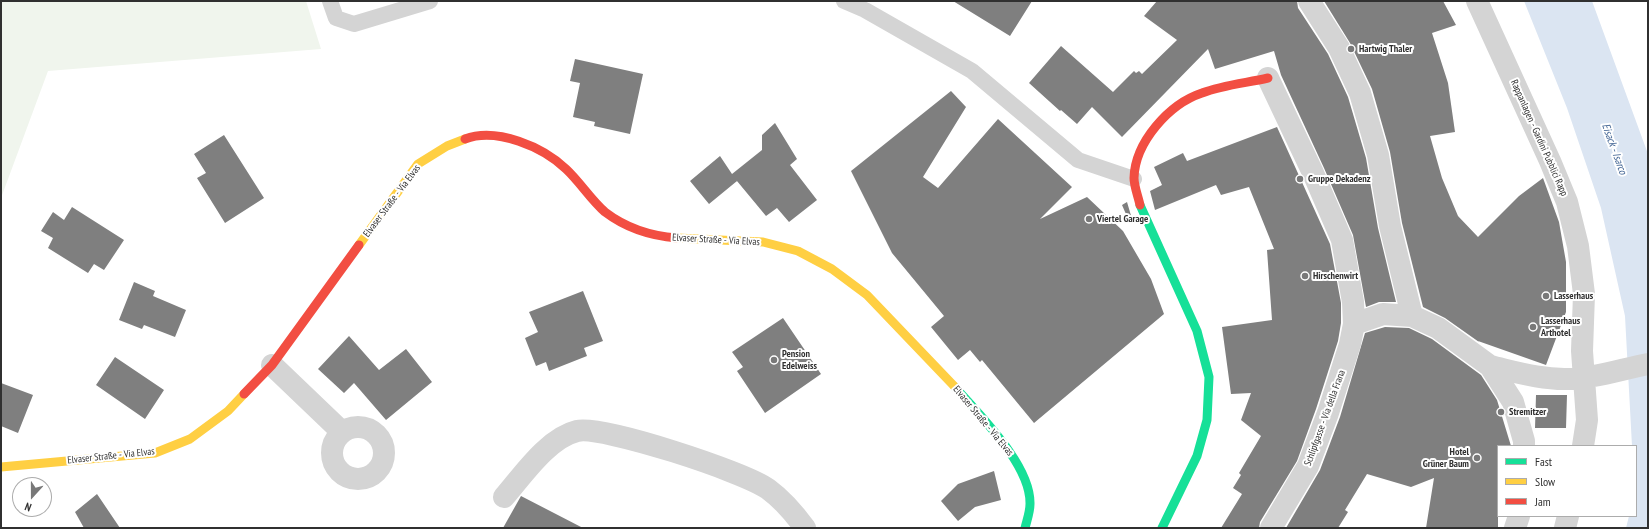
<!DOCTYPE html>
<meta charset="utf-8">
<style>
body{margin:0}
#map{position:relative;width:1649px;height:529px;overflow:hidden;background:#fff;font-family:"PT Sans Narrow",sans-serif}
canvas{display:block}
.frame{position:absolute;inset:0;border:2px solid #303030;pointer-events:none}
.legend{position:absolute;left:1497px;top:445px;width:140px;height:72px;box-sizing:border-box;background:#fff;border:1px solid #acacac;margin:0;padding:5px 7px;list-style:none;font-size:12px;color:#303030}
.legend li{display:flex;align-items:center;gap:8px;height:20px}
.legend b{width:20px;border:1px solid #acacac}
.north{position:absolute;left:12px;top:477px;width:40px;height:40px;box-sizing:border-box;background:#fff;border:1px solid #acacac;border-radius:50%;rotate:201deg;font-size:11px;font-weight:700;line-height:16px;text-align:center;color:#303030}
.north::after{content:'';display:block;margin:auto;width:14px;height:18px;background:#787878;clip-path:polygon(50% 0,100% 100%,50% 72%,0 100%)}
</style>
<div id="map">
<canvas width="1649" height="529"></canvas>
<div class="frame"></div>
<ul class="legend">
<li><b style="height:5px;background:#16e098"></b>Fast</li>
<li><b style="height:5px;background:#ffcf43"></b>Slow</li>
<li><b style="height:5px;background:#f24e42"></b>Jam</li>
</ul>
<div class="north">N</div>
</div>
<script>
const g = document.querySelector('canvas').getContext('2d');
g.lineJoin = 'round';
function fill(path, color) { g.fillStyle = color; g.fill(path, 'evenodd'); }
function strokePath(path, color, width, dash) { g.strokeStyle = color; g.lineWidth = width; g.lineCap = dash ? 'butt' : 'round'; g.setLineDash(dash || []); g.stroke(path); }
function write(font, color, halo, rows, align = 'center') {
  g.font = font + ' "PT Sans Narrow",sans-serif'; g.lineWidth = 4; g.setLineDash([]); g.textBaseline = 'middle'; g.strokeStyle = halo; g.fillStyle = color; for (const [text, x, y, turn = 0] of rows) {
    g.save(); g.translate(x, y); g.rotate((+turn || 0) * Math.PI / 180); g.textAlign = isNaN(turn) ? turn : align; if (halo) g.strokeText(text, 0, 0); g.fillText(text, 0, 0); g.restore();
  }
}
const green = new Path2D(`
 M 1,1 L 306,1 L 321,49 L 48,71 L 1,198 Z`);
const water = new Path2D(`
 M 1524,1 L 1592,1 L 1648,154 L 1648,528 L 1626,528 L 1629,516 L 1636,516 L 1636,446 L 1632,446 L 1625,316 L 1601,208 L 1567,108 Z`);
const building = new Path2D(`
 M 953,1 L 1032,1 L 1010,36 Z
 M 1157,1 L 1297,1 L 1298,8 L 1328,54 L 1348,97 L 1366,158 L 1378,228 L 1396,302 L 1379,302 L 1366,307 L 1353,235 L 1324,168 L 1281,75 L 1274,51 L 1215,69 L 1208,49 L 1122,137 L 1092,107 L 1077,124 L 1061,110 L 1060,111 L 1029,83 L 1061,46 L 1113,92 L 1134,71 L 1136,73 L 1139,71 L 1142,74 L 1177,40 L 1144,16 Z
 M 1324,1 L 1443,1 L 1456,25 L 1432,33 L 1448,83 L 1455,132 L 1430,136 L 1442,178 L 1458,216 L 1478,237 L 1519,196 L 1543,178 L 1559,222 L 1566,262 L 1566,312 L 1546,365 L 1478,341 L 1479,342 L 1445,318 L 1423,307 L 1402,223 L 1390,152 L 1372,89 L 1350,43 Z
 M 575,59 L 643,74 L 630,134 L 594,126 L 595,122 L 573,117 L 580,83 L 570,81 Z
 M 951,91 L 966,107 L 923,177 L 938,188 L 998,119 L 1072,187 L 1040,219 L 1087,197 L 1123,231 L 1151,279 L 1164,314 L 1034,423 L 982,360 L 980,362 L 970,350 L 958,360 L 931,327 L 944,316 L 892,253 L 851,171 Z
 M 775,123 L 797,159 L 790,165 L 817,200 L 789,222 L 777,208 L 766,216 L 732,175 L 737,181 L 709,204 L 690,181 L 720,156 L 732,174 L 762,150 L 762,135 Z
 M 1277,127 L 1330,244 L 1341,303 L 1341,323 L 1338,341 L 1316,409 L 1297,461 L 1260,522 L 1259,528 L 1221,528 L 1242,494 L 1233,488 L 1241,475 L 1239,473 L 1261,436 L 1241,420 L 1251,393 L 1231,394 L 1222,327 L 1272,320 L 1267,250 L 1274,249 L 1249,187 L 1221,195 L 1216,185 L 1155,210 L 1150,191 L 1162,185 L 1154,167 L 1183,153 L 1187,161 Z
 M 224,135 L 264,198 L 225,223 L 197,178 L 206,173 L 194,154 Z
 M 1127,202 L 1132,219 L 1129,221 L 1122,205 Z
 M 72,207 L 124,240 L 104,270 L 94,264 L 88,273 L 48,248 L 53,238 L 41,231 L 53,212 L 64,220 Z
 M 134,282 L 155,291 L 153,296 L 186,310 L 175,337 L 144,325 L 142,329 L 119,320 Z
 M 583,291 L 603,341 L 584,348 L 587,356 L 549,371 L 546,362 L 536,366 L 525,338 L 538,332 L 529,312 Z
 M 783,318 L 821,374 L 765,413 L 737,371 L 743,367 L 732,352 Z
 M 1385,327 L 1409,328 L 1432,339 L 1481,375 L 1497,400 L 1511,446 L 1498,446 L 1498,528 L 1426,528 L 1434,478 L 1411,487 L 1367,474 L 1345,510 L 1348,512 L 1338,528 L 1286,528 L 1320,470 L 1340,417 L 1365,333 Z
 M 349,336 L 379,370 L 406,349 L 432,382 L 386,420 L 354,383 L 344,393 L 318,369 Z
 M 115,357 L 164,390 L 145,419 L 96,385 Z
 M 1,383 L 33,395 L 18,433 L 1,426 Z
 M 1536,395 L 1567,395 L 1566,428 L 1535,428 Z
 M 994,471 L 1001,500 L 975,507 L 958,521 L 941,501 L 958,484 Z
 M 97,494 L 120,528 L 84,528 L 75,512 Z
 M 521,496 L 583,528 L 503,528 Z`);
const lane = new Path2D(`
 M 330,1 L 336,18 L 354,24 L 430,1
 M 844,1 L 865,10 L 972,71 L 1078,160 L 1134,179`);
const street = new Path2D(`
 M 1309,1 L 1339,48 L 1360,93 L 1378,155 L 1390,226 L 1412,316
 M 1477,1 L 1550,161 L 1567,202 L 1578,246 L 1584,294 L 1582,351 L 1587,420 L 1583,446
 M 1268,78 L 1313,173 L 1342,240 L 1353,302 L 1354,324 L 1350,344 L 1328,413 L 1308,466 L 1271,528
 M 1354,324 L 1383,314 L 1412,316 L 1438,328 L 1490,366 L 1513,402 L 1524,441 L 1524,446
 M 272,365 L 342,432
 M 1490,366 C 1516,372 1542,380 1569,379 C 1596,378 1622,369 1648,364
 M332 453a26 26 0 1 1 52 0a26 26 0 1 1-52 0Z
 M 504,497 C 523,475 548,438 577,431 C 602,425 745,472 768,489 C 783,500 794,513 805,528
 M 1515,528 L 1519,516
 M 1565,528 L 1568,516`);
const fast = new Path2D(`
 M 1140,205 L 1197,331 L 1209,377 L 1207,420 L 1197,456 L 1162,528
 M 955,387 C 980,416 1031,465 1030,504 C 1030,512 1027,520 1025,528`);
const slow = new Path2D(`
 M 677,238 L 763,242 L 798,251 L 832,269 L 867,295 L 955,387
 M 359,245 L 418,164 L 447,146 L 465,139
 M 1,467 L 155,453 L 190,439 L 228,411 L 244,394`);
const jam = new Path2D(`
 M 465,139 C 497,127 543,147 566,169 C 580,182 591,200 605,212 C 626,228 651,236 677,238
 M 1140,205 C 1138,196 1134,186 1134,178 C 1135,142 1169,104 1202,93 C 1223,85 1246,83 1268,78
 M 244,394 L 272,365 L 359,245`);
const markers = [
 [1351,49,4,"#787878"],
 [1300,179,4,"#787878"],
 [1089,219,4,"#787878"],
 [1305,276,4,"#787878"],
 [1546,296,4,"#787878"],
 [1533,327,4,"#787878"],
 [774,360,4,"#787878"],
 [1501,412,4,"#787878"],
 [1477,458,4,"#787878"]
];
const poiNames = [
 ["Hartwig Thaler",1359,49],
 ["Gruppe Dekadenz",1308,179],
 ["Viertel Garage",1097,219],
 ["Hirschenwirt",1313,276],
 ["Lasserhaus",1554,296],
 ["Lasserhaus",1541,321],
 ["Arthotel",1541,333],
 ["Pension",782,354],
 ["Edelweiss",782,366],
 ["Stremitzer",1509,412],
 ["Hotel",1469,452,"right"],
 ["Grüner Baum",1469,464,"right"]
];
const streetNames = [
 ["Rappanlagen - Gardini Pubblici Rapp",1539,138,66],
 ["Elvaser Straße - Via Elvas",392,201,-53],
 ["Elvaser Straße - Via Elvas",716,240,3],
 ["Schlipfgasse - Via della Frana",1325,418,-70],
 ["Elvaser Straße - Via Elvas",983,421,50],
 ["Elvaser Straße - Via Elvas",111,456,-6]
];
const waterNames = [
 ["Eisack - Isarco",1614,149,70]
];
fill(green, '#f0f5ed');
fill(water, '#dbe5f2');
fill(building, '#7f7f7f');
strokePath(lane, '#d4d4d4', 16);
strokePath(street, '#d4d4d4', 22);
strokePath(fast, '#16e098', 9);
strokePath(slow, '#ffcf43', 9);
strokePath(jam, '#f24e42', 9);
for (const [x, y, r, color] of markers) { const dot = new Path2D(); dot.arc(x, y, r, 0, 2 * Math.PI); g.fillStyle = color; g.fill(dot); strokePath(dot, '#fff', 1.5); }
write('bold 10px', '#303030', '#fff', poiNames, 'left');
write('10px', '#303030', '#fff', streetNames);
write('italic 11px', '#3f6292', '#fff', waterNames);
</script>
